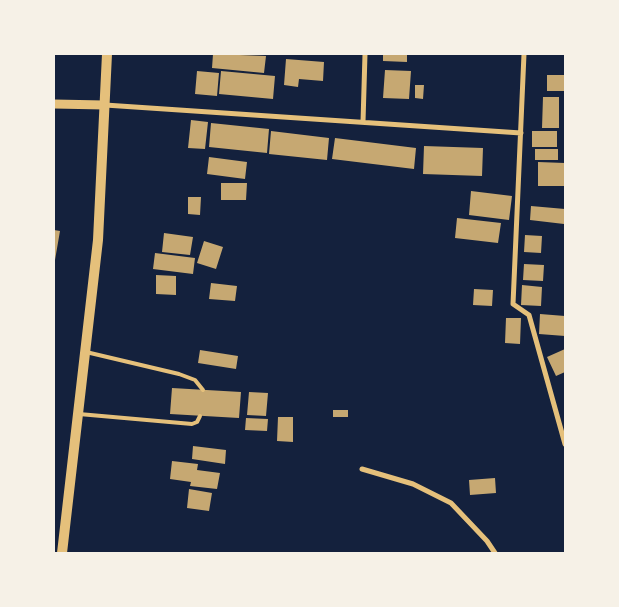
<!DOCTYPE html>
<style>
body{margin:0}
#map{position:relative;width:619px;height:607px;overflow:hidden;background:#14213d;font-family:Rubik,sans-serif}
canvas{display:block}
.frame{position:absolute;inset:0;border:55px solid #f6f1e7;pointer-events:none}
</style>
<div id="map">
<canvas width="619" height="607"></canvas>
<div class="frame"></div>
</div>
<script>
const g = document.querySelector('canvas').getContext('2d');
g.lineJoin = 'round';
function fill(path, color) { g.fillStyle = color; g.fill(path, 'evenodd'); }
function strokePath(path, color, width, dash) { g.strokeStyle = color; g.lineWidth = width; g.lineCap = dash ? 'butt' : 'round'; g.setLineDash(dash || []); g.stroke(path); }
const building = new Path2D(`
 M 213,54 L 266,56 L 264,73 L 212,68 Z
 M 383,54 L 407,54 L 407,62 L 383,61 Z
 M 286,59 L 324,62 L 323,81 L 299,79 L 298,87 L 284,85 Z
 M 385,70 L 411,71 L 409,99 L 383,98 Z
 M 197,71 L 219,73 L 217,96 L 195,94 Z
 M 221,71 L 275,76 L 273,99 L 219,94 Z
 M 547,75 L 565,75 L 565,91 L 547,91 Z
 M 415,85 L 424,85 L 423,99 L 415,98 Z
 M 543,97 L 559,97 L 559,128 L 542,128 Z
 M 191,120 L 208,122 L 205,149 L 188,148 Z
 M 211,123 L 269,129 L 267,153 L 209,147 Z
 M 271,131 L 329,138 L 327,160 L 269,154 Z
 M 532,131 L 557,131 L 557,147 L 532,147 Z
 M 335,138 L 416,148 L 414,169 L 332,159 Z
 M 424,146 L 483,148 L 482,176 L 423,174 Z
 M 535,149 L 558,149 L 558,160 L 535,160 Z
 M 209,157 L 247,162 L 245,179 L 207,174 Z
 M 538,162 L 565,163 L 565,186 L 538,186 Z
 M 221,183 L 247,183 L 246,200 L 221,200 Z
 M 471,191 L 512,196 L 509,220 L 469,215 Z
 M 188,197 L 201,197 L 200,215 L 188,214 Z
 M 531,206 L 565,209 L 564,224 L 530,220 Z
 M 457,218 L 501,223 L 498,243 L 455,238 Z
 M 54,230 L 60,231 L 55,260 L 54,260 Z
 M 164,233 L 193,237 L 190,255 L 162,252 Z
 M 525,235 L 542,236 L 541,253 L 524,252 Z
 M 204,241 L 223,247 L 216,269 L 197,263 Z
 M 155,253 L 195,258 L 193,274 L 153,269 Z
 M 524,264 L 544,265 L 543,281 L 523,280 Z
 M 156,275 L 176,276 L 176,295 L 156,294 Z
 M 211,283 L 237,286 L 235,301 L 209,299 Z
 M 522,285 L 542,287 L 541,306 L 521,305 Z
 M 474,289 L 493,290 L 492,306 L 473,305 Z
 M 540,314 L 565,316 L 565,336 L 539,334 Z
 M 506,318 L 521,318 L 520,344 L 505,343 Z
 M 565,349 L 565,372 L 556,376 L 547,357 Z
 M 200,350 L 238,356 L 236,369 L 198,363 Z
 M 172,388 L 241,392 L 239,418 L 170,414 Z
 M 249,392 L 268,393 L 266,416 L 247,415 Z
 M 333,410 L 348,410 L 348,417 L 333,417 Z
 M 278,417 L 293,417 L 293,442 L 277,441 Z
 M 246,418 L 268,419 L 267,431 L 245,430 Z
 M 193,446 L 226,450 L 225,464 L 192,459 Z
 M 172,461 L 198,464 L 197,470 L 220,473 L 217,489 L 190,486 L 191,482 L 170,479 Z
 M 495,478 L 496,493 L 470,495 L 469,480 Z
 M 189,489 L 212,493 L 209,511 L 187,508 Z`);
const service = new Path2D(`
 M 86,352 L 179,374 L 195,380 L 203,390
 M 79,414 L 192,424 L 197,422 L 200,416`);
const minor = new Path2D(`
 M 524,54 L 513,304 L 529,315 L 565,444
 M 105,105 L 521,133
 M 363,122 L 365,54
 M 362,469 L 413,484 L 451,503 L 487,541 L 495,553`);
const tertiary = new Path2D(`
 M 54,104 L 104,105`);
const secondary = new Path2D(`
 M 62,553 L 98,240 L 107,54`);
fill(building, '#c6a872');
strokePath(service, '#e5c07b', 4);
strokePath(minor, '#e5c07b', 5);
strokePath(tertiary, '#e5c07b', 9);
strokePath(secondary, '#e5c07b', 10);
</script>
